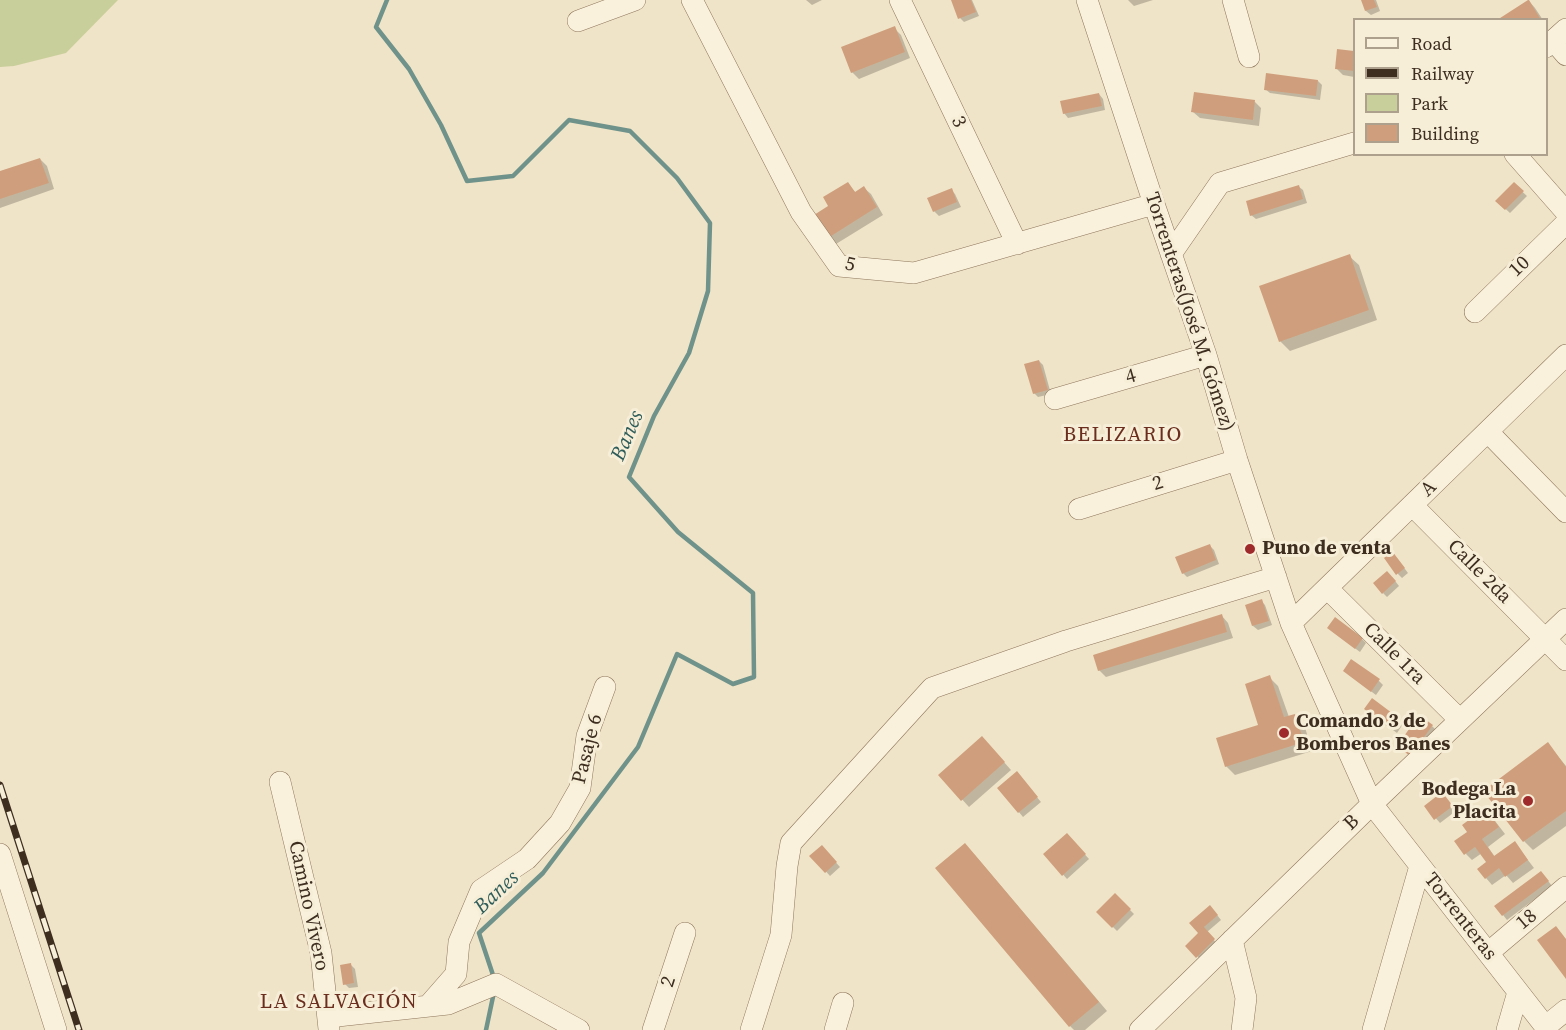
<!DOCTYPE html>
<meta charset="utf-8">
<style>
body{margin:0}
#map{position:relative;width:1566px;height:1030px;overflow:hidden;background:#f0e4c8;font-family:"Source Serif 4",serif}
canvas{display:block}
.legend{position:absolute;left:1353px;top:18px;width:195px;height:138px;box-sizing:border-box;background:#f7eed8;border:2px solid #ada18e;margin:0;padding:8px 10px;list-style:none;font-size:18px;color:#3d2e20}
.legend li{display:flex;align-items:center;gap:12px;height:30px}
.legend b{width:30px;border:2px solid #ada18e}
</style>
<div id="map">
<canvas width="1566" height="1030"></canvas>
<ul class="legend">
<li><b style="height:8px;background:#faf1dc"></b>Road</li>
<li><b style="height:8px;background:#3d2e20"></b>Railway</li>
<li><b style="height:16px;background:#c9cf9b"></b>Park</li>
<li><b style="height:16px;background:#cf9f7d"></b>Building</li>
</ul>
</div>
<script>
const g = document.querySelector('canvas').getContext('2d');
g.lineJoin = 'round';
function fill(path, color) { g.fillStyle = color; g.fill(path, 'evenodd'); }
function strokePath(path, color, width, dash) { g.strokeStyle = color; g.lineWidth = width; g.lineCap = dash ? 'butt' : 'round'; g.setLineDash(dash || []); g.stroke(path); }
function write(font, color, halo, rows, align = 'center') {
  g.font = font + ' "Source Serif 4",serif'; g.lineWidth = 6; g.setLineDash([]); g.textBaseline = 'middle'; g.strokeStyle = halo; g.fillStyle = color; for (const [text, x, y, turn = 0] of rows) {
    g.save(); g.translate(x, y); g.rotate((+turn || 0) * Math.PI / 180); g.textAlign = isNaN(turn) ? turn : align; if (halo) g.strokeText(text, 0, 0); g.fillText(text, 0, 0); g.restore();
  }
}
const green = new Path2D(`
 M 0,0 L 118,0 L 66,53 L 14,66 L 0,67 Z`);
const shadow = new Path2D(`
 M 806,0 L 822,0 L 812,5 Z
 M 953,0 L 972,0 L 979,16 L 964,22 L 960,18 Z
 M 1128,0 L 1153,0 L 1134,6 Z
 M 1363,0 L 1376,0 L 1380,11 L 1371,15 L 1366,11 Z
 M 1529,1 L 1535,8 L 1543,20 L 1500,20 Z
 M 894,28 L 901,35 L 910,58 L 859,79 L 852,72 Z
 M 1339,50 L 1354,52 L 1354,77 L 1343,75 L 1336,68 Z
 M 1318,81 L 1322,85 L 1320,100 L 1270,93 L 1265,89 Z
 M 1099,94 L 1103,99 L 1105,110 L 1068,118 L 1064,113 Z
 M 1255,102 L 1261,108 L 1259,126 L 1200,118 L 1193,112 Z
 M 40,159 L 47,166 L 54,189 L 0,208 L 0,173 Z
 M 848,184 L 856,193 L 864,188 L 871,194 L 883,215 L 836,244 L 816,216 L 830,207 Z
 M 1514,184 L 1527,196 L 1510,213 L 1497,201 Z
 M 1298,186 L 1303,190 L 1307,203 L 1256,219 L 1251,215 Z
 M 951,190 L 955,194 L 961,207 L 939,216 L 934,211 L 929,199 Z
 M 1349,256 L 1359,265 L 1377,320 L 1290,351 L 1280,341 Z
 M 1039,361 L 1043,365 L 1051,394 L 1038,397 L 1034,393 Z
 M 1210,546 L 1214,550 L 1219,564 L 1187,577 L 1183,573 Z
 M 1396,557 L 1408,573 L 1402,578 L 1398,574 Z
 M 1392,577 L 1399,586 L 1387,597 L 1383,593 Z
 M 1261,601 L 1265,605 L 1272,625 L 1258,630 L 1253,626 Z
 M 1222,616 L 1228,623 L 1233,638 L 1106,677 L 1099,670 Z
 M 1333,632 L 1362,639 L 1366,643 L 1360,652 Z
 M 1349,675 L 1379,681 L 1383,685 L 1376,695 Z
 M 1269,677 L 1278,686 L 1289,717 L 1294,715 L 1304,724 L 1312,751 L 1235,775 L 1226,766 L 1260,726 Z
 M 1370,713 L 1399,720 L 1403,724 L 1397,733 Z
 M 1432,726 L 1436,730 L 1415,759 L 1403,750 Z
 M 988,744 L 1011,770 L 969,807 L 940,775 Z
 M 1548,744 L 1566,766 L 1566,826 L 1533,850 L 1524,841 Z
 M 1021,778 L 1041,802 L 1023,817 L 999,788 Z
 M 1446,798 L 1456,811 L 1440,823 L 1426,807 Z
 M 1485,810 L 1492,817 L 1505,834 L 1488,847 L 1495,857 L 1515,843 L 1534,868 L 1513,883 L 1506,875 L 1492,885 L 1486,878 L 1488,862 L 1482,853 L 1472,860 L 1466,854 L 1469,832 Z
 M 1071,839 L 1089,859 L 1067,879 L 1045,854 Z
 M 822,847 L 840,867 L 830,876 L 812,856 Z
 M 974,854 L 1107,1011 L 1085,1030 L 1074,1030 L 1070,1026 Z
 M 1545,877 L 1552,886 L 1507,920 L 1496,906 Z
 M 1115,895 L 1134,914 L 1117,931 L 1098,912 Z
 M 1214,911 L 1221,920 L 1207,932 L 1218,945 L 1202,961 L 1187,946 L 1200,933 Z
 M 351,965 L 355,969 L 358,987 L 349,988 L 345,984 Z`);
const stream = new Path2D(`
 M 387,0 L 376,27 L 409,69 L 441,125 L 467,181 L 513,176 L 569,120 L 630,131 L 677,178 L 710,223 L 708,291 L 689,353 L 654,416 L 629,477 L 678,532 L 753,593 L 754,677 L 733,684 L 677,654 L 638,747 L 543,873 L 479,933 L 494,978
 M 486,1030 L 494,992`);
const building = new Path2D(`
 M 951,0 L 971,0 L 976,12 L 958,19 Z
 M 1361,0 L 1374,0 L 1377,7 L 1365,11 Z
 M 1528,0 L 1529,0 L 1541,20 L 1497,20 Z
 M 895,26 L 905,52 L 851,73 L 841,47 Z
 M 1337,49 L 1354,51 L 1354,71 L 1335,69 Z
 M 1266,73 L 1318,80 L 1316,96 L 1264,90 Z
 M 1194,92 L 1255,100 L 1253,120 L 1191,112 Z
 M 1099,93 L 1102,106 L 1063,114 L 1060,101 Z
 M 40,158 L 49,183 L 0,199 L 0,171 Z
 M 848,182 L 855,192 L 864,186 L 877,207 L 828,238 L 814,215 L 828,206 L 823,197 Z
 M 1514,182 L 1524,191 L 1505,210 L 1495,201 Z
 M 1299,185 L 1303,199 L 1250,216 L 1246,201 Z
 M 952,188 L 957,202 L 933,212 L 927,198 Z
 M 1350,254 L 1369,310 L 1279,342 L 1259,286 Z
 M 1039,360 L 1048,390 L 1033,394 L 1024,364 Z
 M 1210,544 L 1216,560 L 1182,574 L 1175,557 Z
 M 1392,551 L 1405,568 L 1396,575 L 1384,558 Z
 M 1387,571 L 1396,581 L 1382,594 L 1373,583 Z
 M 1262,599 L 1269,621 L 1252,626 L 1245,605 Z
 M 1222,614 L 1227,632 L 1098,671 L 1093,655 Z
 M 1335,617 L 1363,638 L 1355,649 L 1327,628 Z
 M 1351,659 L 1380,679 L 1371,692 L 1343,671 Z
 M 1270,675 L 1284,717 L 1295,714 L 1304,742 L 1225,767 L 1216,738 L 1258,725 L 1245,684 Z
 M 1372,698 L 1400,719 L 1392,730 L 1364,709 Z
 M 1419,715 L 1433,725 L 1410,756 L 1397,746 Z
 M 982,736 L 1005,762 L 961,801 L 938,775 Z
 M 1548,742 L 1566,767 L 1566,811 L 1523,842 L 1483,791 Z
 M 1017,771 L 1038,797 L 1018,813 L 997,788 Z
 M 1442,792 L 1453,806 L 1434,820 L 1424,806 Z
 M 1485,808 L 1499,827 L 1482,839 L 1494,856 L 1515,841 L 1528,860 L 1505,877 L 1499,868 L 1485,879 L 1477,869 L 1486,862 L 1475,847 L 1464,855 L 1454,841 L 1467,832 L 1462,825 Z
 M 1067,833 L 1086,854 L 1062,876 L 1043,854 Z
 M 965,843 L 1099,1002 L 1069,1027 L 935,868 Z
 M 822,845 L 837,862 L 825,873 L 809,856 Z
 M 1541,871 L 1549,881 L 1502,916 L 1494,906 Z
 M 1115,893 L 1131,909 L 1112,928 L 1096,912 Z
 M 1210,905 L 1218,915 L 1204,927 L 1215,939 L 1196,958 L 1185,946 L 1198,933 L 1189,923 Z
 M 1556,926 L 1566,939 L 1566,979 L 1537,940 Z
 M 351,963 L 354,983 L 343,985 L 340,965 Z`);
const minor = new Path2D(`
 M 692,0 L 801,212 L 839,266 L 914,273 L 1154,204
 M 900,0 L 1017,244
 M 1087,0 L 1154,204 L 1206,355 L 1237,460 L 1291,623 L 1372,804 L 1548,1030
 M 1233,0 L 1249,57
 M 578,21 L 635,0
 M 1554,41 L 1566,55
 M 1546,47 L 1566,29
 M 1515,154 L 1566,212
 M 1171,254 L 1220,183 L 1354,143
 M 1475,312 L 1566,223
 M 1055,399 L 1206,355
 M 1488,432 L 1566,512
 M 1412,505 L 1566,660
 M 1079,509 L 1237,460
 M 1327,588 L 1460,720
 M 1291,623 L 1566,355
 M 280,782 L 321,953 L 329,1029
 M 0,854 L 56,1030
 M 1232,940 L 1246,998 L 1242,1030
 M 1488,953 L 1566,887
 M 428,1006 L 456,974 L 459,942 L 481,890 L 527,859 L 560,823 L 580,788 L 587,736 L 605,687
 M 328,1017 L 448,1004 L 496,984 L 579,1030
 M 1545,1027 L 1566,1010
 M 653,1030 L 685,933
 M 751,1030 L 781,935 L 787,866 L 791,843 L 932,688 L 1066,641 L 1276,577
 M 835,1030 L 843,1003
 M 1140,1030 L 1372,804 L 1566,619
 M 1373,1030 L 1420,866
 M 1507,1030 L 1518,992`);
const rail = new Path2D(`
 M 0,785 L 79,1030`);
const markers = [
 [1250,549,6,"#9e2a2b"],
 [1284,733,6,"#9e2a2b"],
 [1528,801,6,"#9e2a2b"]
];
const streetNames = [
 ["3",958,122,64],
 ["5",850,265,12],
 ["10",1520,267,-44],
 ["Torrenteras(José M. Gómez)",1189,312,72],
 ["4",1131,377,-16],
 ["2",1158,484,-17],
 ["A",1429,489,-44],
 ["Calle 2da",1479,572,45],
 ["Calle 1ra",1394,654,45],
 ["Pasaje 6",588,749,-76],
 ["B",1352,823,-44],
 ["Camino Vivero",308,906,78],
 ["Torrenteras",1460,917,52],
 ["18",1527,920,-40],
 ["2",669,982,-72]
];
const poiNames = [
 ["Puno de venta",1262,549],
 ["Comando 3 de",1296,722],
 ["Bomberos Banes",1296,745],
 ["Bodega La",1516,790,"right"],
 ["Placita",1516,813,"right"]
];
const waterNames = [
 ["Banes",628,436,-67],
 ["Banes",497,893,-43]
];
const neighbourhoodNames = [
 ["BELIZARIO",1123,436],
 ["LA SALVACIÓN",339,1003]
];
fill(green, '#c9cf9b');
fill(shadow, '#0003');
strokePath(stream, '#6f938a', 4.5);
fill(building, '#cf9f7d');
strokePath(minor, '#8d765c', 22);
strokePath(minor, '#faf1dc', 21);
strokePath(rail, '#3d2e20', 7);
strokePath(rail, '#f7eed8', 4.5, [14]);
for (const [x, y, r, color] of markers) { const dot = new Path2D(); dot.arc(x, y, r, 0, 2 * Math.PI); g.fillStyle = color; g.fill(dot); strokePath(dot, '#f7eed8', 2); }
write('20px', '#3d2e20', '#f7eed8', streetNames);
write('bold 20px', '#3d2e20', '#f7eed8', poiNames, 'left');
write('italic 21px', '#2f5d5a', '#f7eed8', waterNames);
g.letterSpacing = '1.5px';
write('21px', '#6b2e1e', '#f7eed8', neighbourhoodNames);
g.letterSpacing = '0px';
</script>
